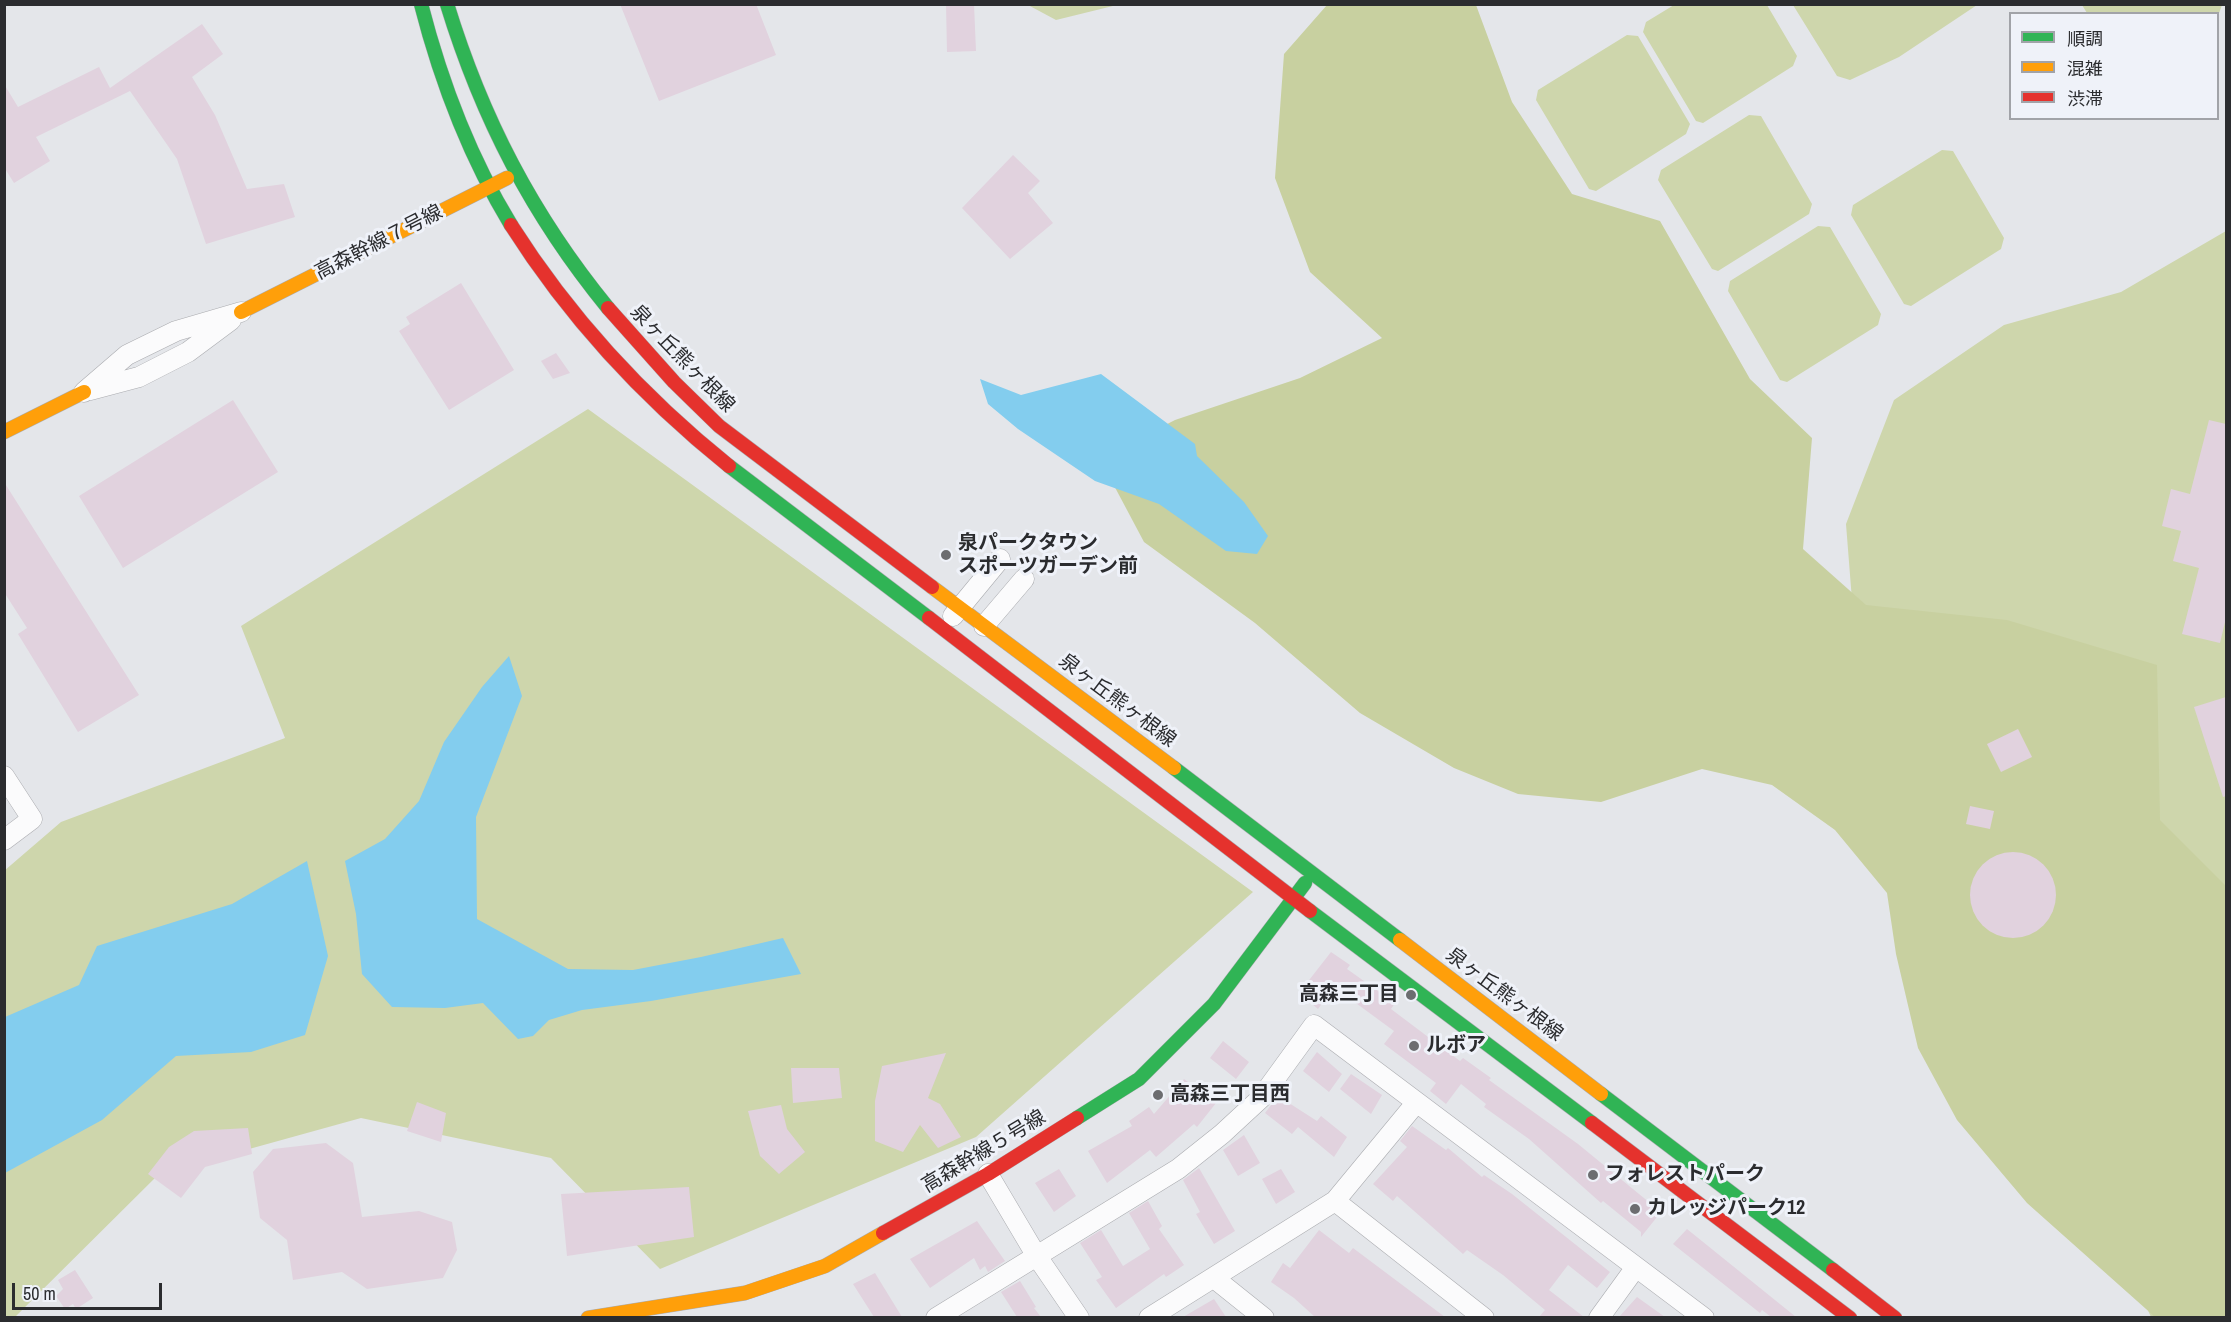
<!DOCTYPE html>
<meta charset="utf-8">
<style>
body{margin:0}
#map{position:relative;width:2231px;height:1322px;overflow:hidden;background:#e4e6ea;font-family:"Archivo Narrow","Noto Sans JP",sans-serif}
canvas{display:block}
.frame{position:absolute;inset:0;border:6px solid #2b2c2f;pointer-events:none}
.legend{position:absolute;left:2009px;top:12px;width:210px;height:108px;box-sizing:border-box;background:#eff2f9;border:2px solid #a1a3a8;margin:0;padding:8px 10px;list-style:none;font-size:18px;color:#2b2c2f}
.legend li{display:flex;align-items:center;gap:12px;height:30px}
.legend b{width:30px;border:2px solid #a1a3a8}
.scale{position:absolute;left:12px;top:1283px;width:150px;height:27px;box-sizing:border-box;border:3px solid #2b2c2f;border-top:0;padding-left:8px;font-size:18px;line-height:21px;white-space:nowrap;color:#2b2c2f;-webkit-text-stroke:4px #eff2f9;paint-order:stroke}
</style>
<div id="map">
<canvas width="2231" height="1322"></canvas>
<div class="frame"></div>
<ul class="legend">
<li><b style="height:8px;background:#30b455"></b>順調</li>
<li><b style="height:8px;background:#ff9f0a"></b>混雑</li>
<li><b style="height:8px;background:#e5322d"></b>渋滞</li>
</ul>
<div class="scale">50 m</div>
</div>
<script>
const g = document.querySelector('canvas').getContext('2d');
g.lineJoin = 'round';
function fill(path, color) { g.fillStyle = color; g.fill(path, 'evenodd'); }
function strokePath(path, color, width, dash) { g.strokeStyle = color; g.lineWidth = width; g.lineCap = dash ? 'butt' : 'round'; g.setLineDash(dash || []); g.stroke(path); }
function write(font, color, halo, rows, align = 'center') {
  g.font = font + ' "Archivo Narrow","Noto Sans JP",sans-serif'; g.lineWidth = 6; g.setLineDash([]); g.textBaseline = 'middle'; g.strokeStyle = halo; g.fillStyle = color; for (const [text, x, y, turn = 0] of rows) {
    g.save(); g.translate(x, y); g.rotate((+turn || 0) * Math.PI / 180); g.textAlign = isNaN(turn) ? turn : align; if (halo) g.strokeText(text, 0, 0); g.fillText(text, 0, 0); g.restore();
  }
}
const green = new Path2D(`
 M 1028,5 L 1117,5 L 1056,20 Z
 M 1674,5 L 1767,5 L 1797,56 L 1793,66 L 1703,123 L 1696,121 L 1643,32 L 1646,22 Z
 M 1793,5 L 1977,5 L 1899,57 L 1850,80 L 1837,76 Z
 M 2082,5 L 2222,4 L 2222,5 L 2218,16 L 2218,14 L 2087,13 Z
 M 1627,35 L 1638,36 L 1690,124 L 1686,134 L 1596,191 L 1589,189 L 1536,100 L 1538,90 Z
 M 1749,115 L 1761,116 L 1812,204 L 1809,214 L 1718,271 L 1712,269 L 1658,180 L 1661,170 Z
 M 1942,150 L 1953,151 L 2004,238 L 2001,249 L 1911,306 L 1904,304 L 1851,215 L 1853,205 Z
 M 1818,226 L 1830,227 L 1881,314 L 1878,325 L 1787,382 L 1780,380 L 1728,291 L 1730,281 Z
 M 2226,231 L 2226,1317 L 2151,1317 L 2011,1011 L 1856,651 L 1846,524 L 1894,400 L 2004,325 L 2121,292 Z
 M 588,409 L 1253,892 L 976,1137 L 660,1269 L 551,1158 L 361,1118 L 159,1174 L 15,1317 L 5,1318 L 4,871 L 61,822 L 285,738 L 241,626 Z`);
const forest = new Path2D(`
 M 1327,5 L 1476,5 L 1512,102 L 1572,194 L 1660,221 L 1750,379 L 1812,438 L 1803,549 L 1866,605 L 2007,620 L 2157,665 L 2160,820 L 2226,886 L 2226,1317 L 2155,1317 L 2027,1203 L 1957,1120 L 1918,1048 L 1896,954 L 1887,893 L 1835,830 L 1772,785 L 1702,769 L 1601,802 L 1518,794 L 1454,768 L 1360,713 L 1255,623 L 1144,542 L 1110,478 L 1121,448 L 1175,420 L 1300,378 L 1382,338 L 1310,272 L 1275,178 L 1284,54 Z`);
const water = new Path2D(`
 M 1101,374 L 1195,444 L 1197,456 L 1244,502 L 1268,536 L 1257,554 L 1226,551 L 1159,504 L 1095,481 L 1018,429 L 988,404 L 980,379 L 1021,395 Z
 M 509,656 L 522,696 L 476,817 L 477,919 L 568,969 L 633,970 L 701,957 L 783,938 L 801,974 L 651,1001 L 582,1010 L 549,1020 L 533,1036 L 518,1039 L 483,1003 L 445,1008 L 392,1007 L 362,974 L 356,914 L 345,861 L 385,839 L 419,801 L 444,742 L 482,687 Z
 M 307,861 L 328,956 L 305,1035 L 251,1052 L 176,1056 L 102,1120 L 5,1173 L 5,1017 L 79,985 L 97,946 L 232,904 Z`);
const building = new Path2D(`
 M 620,4 L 756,4 L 776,55 L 659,101 Z
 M 946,4 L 974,4 L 976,51 L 947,52 Z
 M 202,24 L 223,54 L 192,77 L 215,115 L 247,189 L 284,184 L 295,217 L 206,244 L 177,159 L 130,91 L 36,137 L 50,161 L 14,183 L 4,167 L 4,84 L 18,107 L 99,67 L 110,88 Z
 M 1013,155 L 1040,181 L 1028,193 L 1053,223 L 1010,259 L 962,208 Z
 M 461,283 L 514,370 L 449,410 L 399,331 L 410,324 L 406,317 Z
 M 556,353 L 570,373 L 553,379 L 541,361 Z
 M 233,400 L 278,472 L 123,568 L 79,496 Z
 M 2209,420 L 2226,424 L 2226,618 L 2220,643 L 2182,634 L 2199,568 L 2173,561 L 2181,531 L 2162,526 L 2171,489 L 2190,494 Z
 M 4,482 L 139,695 L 78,732 L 18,634 L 27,628 L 4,592 Z
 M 2226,697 L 2226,796 L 2223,797 L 2194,707 Z
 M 2018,729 L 2032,757 L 2001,772 L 1987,744 Z
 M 1970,806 L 1994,811 L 1990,829 L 1966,824 Z
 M1970 895a43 43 0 1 1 86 0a43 43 0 1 1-86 0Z
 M 1331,952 L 1350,965 L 1347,969 L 1395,1003 L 1391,1009 L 1460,1061 L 1463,1058 L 1491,1078 L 1489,1080 L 1578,1144 L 1661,1212 L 1641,1237 L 1641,1232 L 1603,1201 L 1601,1203 L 1529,1139 L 1484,1107 L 1486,1104 L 1461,1084 L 1446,1104 L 1430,1091 L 1436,1083 L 1384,1044 L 1394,1031 L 1334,987 L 1318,1009 L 1299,993 Z
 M 1223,1041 L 1249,1062 L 1236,1079 L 1210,1058 Z
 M 1317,1052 L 1342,1074 L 1329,1092 L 1303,1071 Z
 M 946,1053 L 928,1098 L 940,1104 L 961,1137 L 938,1148 L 920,1125 L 903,1152 L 875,1141 L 875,1101 L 882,1066 Z
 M 791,1068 L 839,1068 L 842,1098 L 793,1103 Z
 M 1351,1074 L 1382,1095 L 1371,1114 L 1340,1089 Z
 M 1184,1079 L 1216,1103 L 1197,1127 L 1194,1124 L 1156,1157 L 1150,1150 L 1107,1183 L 1088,1151 L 1132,1126 L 1129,1121 L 1149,1107 L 1154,1114 Z
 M 1278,1096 L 1317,1121 L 1321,1116 L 1347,1137 L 1334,1157 L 1298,1127 L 1292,1134 L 1265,1113 Z
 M 417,1102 L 446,1113 L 441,1142 L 407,1131 Z
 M 781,1105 L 787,1129 L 805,1152 L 779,1174 L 760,1156 L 748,1111 Z
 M 1412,1126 L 1446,1150 L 1448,1148 L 1482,1177 L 1484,1175 L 1512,1194 L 1610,1272 L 1597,1288 L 1568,1265 L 1549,1290 L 1584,1317 L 1539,1317 L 1545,1310 L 1503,1275 L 1467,1250 L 1463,1254 L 1397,1196 L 1393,1201 L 1373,1184 L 1407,1147 L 1400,1141 Z
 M 248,1128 L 252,1154 L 205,1167 L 181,1198 L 148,1174 L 169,1147 L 194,1131 Z
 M 1244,1135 L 1260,1163 L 1238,1176 L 1223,1150 Z
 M 326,1143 L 353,1163 L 362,1217 L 419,1211 L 452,1222 L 457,1250 L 443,1278 L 367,1289 L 342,1272 L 293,1280 L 287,1240 L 260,1218 L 253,1172 L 273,1149 Z
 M 1199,1168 L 1235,1231 L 1214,1244 L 1196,1214 L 1200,1212 L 1183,1180 Z
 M 1059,1169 L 1076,1196 L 1054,1212 L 1035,1183 Z
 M 1281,1169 L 1295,1192 L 1276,1204 L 1262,1179 Z
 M 689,1187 L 694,1237 L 567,1256 L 561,1194 Z
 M 1148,1201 L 1162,1226 L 1159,1229 L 1184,1265 L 1166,1277 L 1164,1274 L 1116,1308 L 1096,1280 L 1102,1277 L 1080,1243 L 1101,1230 L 1123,1266 L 1150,1249 L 1129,1213 Z
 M 977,1221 L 1005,1261 L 988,1272 L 985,1266 L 980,1270 L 974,1258 L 930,1288 L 910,1259 Z
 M 1687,1229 L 1796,1317 L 1771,1317 L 1762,1310 L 1760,1313 L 1673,1244 Z
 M 1319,1230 L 1349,1253 L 1353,1248 L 1445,1317 L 1315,1317 L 1294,1298 L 1271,1282 L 1283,1263 L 1290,1268 Z
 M 75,1270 L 93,1298 L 76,1309 L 73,1304 L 65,1309 L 56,1296 L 63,1289 L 58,1280 Z
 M 875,1273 L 902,1317 L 874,1317 L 853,1284 Z
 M 1020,1281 L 1036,1307 L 1034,1308 L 1041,1317 L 1017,1317 L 1001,1292 Z
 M 1637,1297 L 1665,1317 L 1619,1317 Z
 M 1214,1299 L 1226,1317 L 1183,1317 Z`);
const street = new Path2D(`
 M 90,390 L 139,377 L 188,352 L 231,320
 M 84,392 L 127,355 L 176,331 L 241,312
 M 953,616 L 1000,559
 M 984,626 L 1024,579
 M 4,776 L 32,819 L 4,840
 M 988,1174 L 1036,1255 L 1079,1318
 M 1335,1201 L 1484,1318
 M 1214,1278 L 1264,1318
 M 936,1318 L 1178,1169 L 1222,1134 L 1261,1098 L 1314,1025 L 1704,1318
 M 1149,1318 L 1335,1201 L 1416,1103
 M 1599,1318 L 1636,1267`);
const fast = new Path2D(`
 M 421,4 C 441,82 469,156 511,225
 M 447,4 C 482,118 532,215 608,308
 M 729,466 L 929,618
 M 1174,768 L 1400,940
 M 1310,911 L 1592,1123
 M 1601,1094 L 1833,1270
 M 1077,1118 L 1139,1079 L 1214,1004 L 1305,883`);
const slow = new Path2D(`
 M 241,312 L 507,178
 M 4,432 L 84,392
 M 932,587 L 1174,768
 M 1400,940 L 1601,1094
 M 588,1318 L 745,1293 L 825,1266 L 883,1233`);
const jam = new Path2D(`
 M 511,225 C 570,318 643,397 729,466
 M 608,308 L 674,382 L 719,426 L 932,587
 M 929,618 L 1310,911
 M 1592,1123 L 1850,1318
 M 883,1233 L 988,1174 L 1077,1118
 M 1833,1270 L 1895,1318`);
const markers = [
 [946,555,6,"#6c6d70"],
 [1411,995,6,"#6c6d70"],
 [1414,1046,6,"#6c6d70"],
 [1158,1095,6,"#6c6d70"],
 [1593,1175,6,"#6c6d70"],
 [1635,1209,6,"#6c6d70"]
];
const streetNames = [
 ["高森幹線７号線",379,243,-27],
 ["泉ヶ丘熊ヶ根線",682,359,46],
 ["泉ヶ丘熊ヶ根線",1117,701,37],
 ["泉ヶ丘熊ヶ根線",1504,995,37],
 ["高森幹線５号線",984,1152,-31]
];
const poiNames = [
 ["泉パークタウン",958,544],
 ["スポーツガーデン前",958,567],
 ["高森三丁目",1399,995,"right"],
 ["ルボア",1426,1046],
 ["高森三丁目西",1170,1095],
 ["フォレストパーク",1605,1175],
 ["カレッジパーク12",1647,1209]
];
fill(green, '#ced6ac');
fill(forest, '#c8d0a0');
fill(water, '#83cdee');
fill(building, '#e1d2de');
strokePath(street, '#aaabaf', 21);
strokePath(fast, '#aaabaf', 15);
strokePath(slow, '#aaabaf', 15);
strokePath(jam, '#aaabaf', 15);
strokePath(street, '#fbfbfc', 20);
strokePath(fast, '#30b455', 14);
strokePath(slow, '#ff9f0a', 14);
strokePath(jam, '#e5322d', 14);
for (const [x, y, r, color] of markers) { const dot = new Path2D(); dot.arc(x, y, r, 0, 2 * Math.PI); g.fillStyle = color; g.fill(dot); strokePath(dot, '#eff2f9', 2); }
write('20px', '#2b2c2f', '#eff2f9', streetNames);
write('bold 20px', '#2b2c2f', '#eff2f9', poiNames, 'left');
</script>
